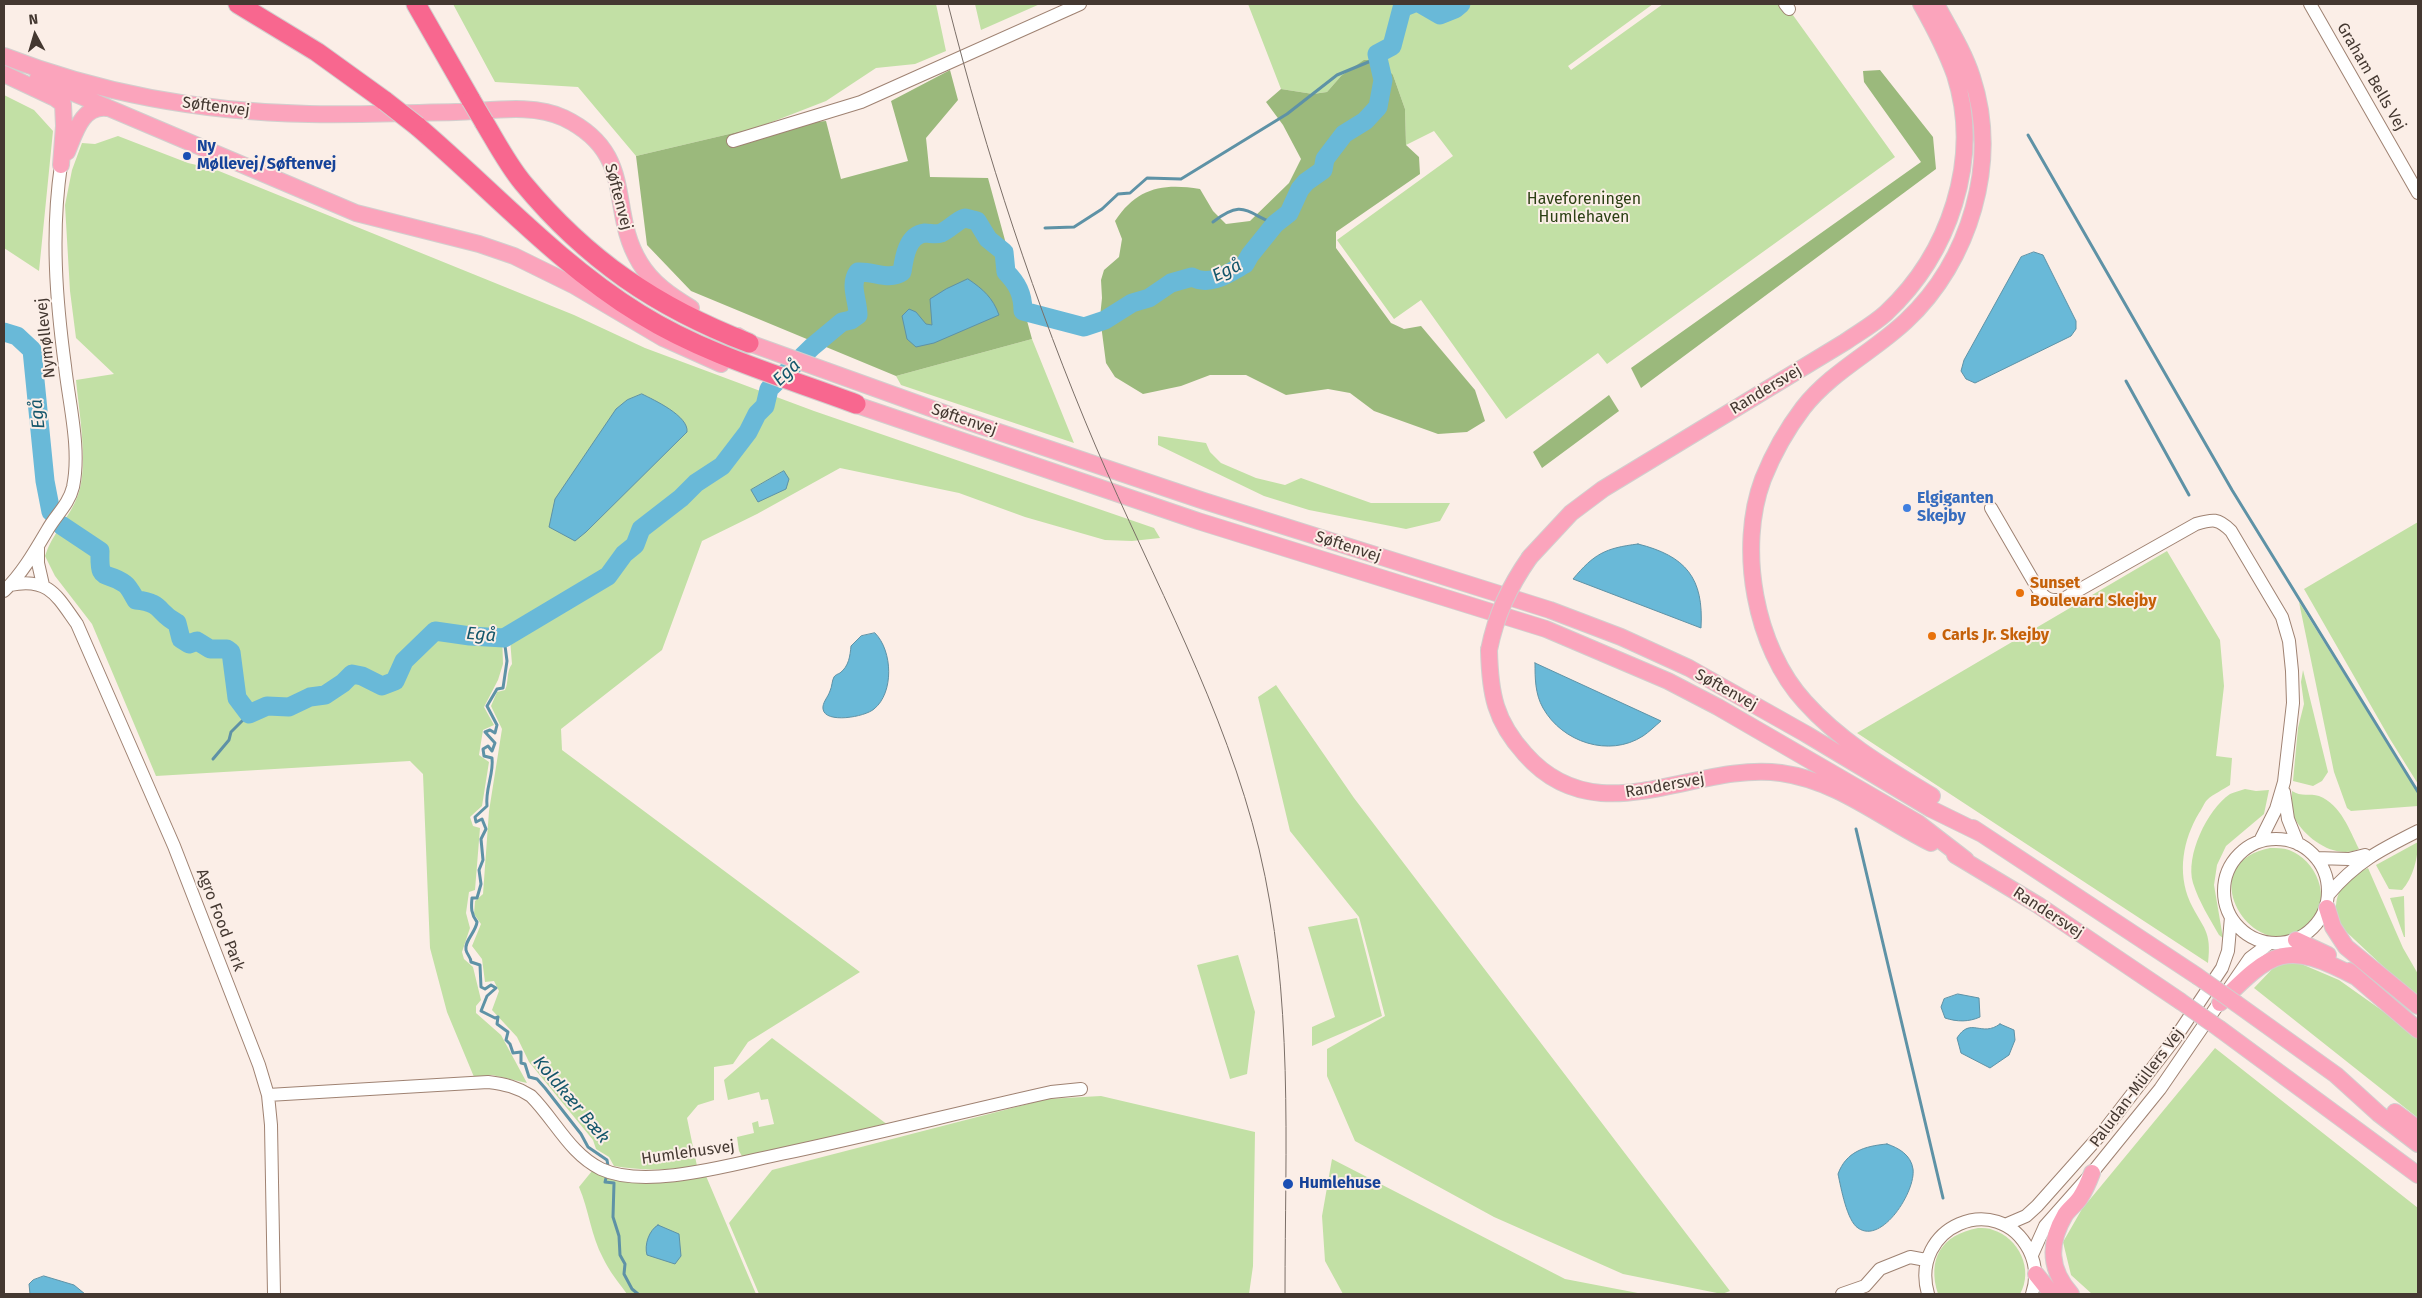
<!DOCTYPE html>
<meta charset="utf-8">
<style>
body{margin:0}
#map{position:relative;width:2422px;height:1298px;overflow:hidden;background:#fbeee7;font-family:"Fira Sans",sans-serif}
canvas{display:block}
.frame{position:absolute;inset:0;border:5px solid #443831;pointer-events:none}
.north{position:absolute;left:10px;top:10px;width:50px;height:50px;-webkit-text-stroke:4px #fbeee7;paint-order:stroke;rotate:354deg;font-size:14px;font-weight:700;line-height:20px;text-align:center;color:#443831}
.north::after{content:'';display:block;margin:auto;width:18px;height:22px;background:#443831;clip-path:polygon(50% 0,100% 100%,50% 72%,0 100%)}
</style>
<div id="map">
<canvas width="2422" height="1298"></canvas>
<div class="frame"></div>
<div class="north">N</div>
</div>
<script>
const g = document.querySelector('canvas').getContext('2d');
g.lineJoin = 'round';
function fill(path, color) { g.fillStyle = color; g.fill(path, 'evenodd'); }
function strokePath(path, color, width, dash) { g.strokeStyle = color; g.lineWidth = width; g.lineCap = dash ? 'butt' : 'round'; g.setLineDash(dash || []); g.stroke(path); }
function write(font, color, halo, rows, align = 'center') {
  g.font = font + ' "Fira Sans",sans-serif'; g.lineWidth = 4; g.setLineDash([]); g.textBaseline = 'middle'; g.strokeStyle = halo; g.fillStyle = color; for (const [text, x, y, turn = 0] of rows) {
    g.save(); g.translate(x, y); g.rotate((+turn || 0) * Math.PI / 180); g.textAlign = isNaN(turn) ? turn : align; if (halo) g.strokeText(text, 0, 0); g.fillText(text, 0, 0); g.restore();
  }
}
const green = new Path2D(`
 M 453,4 L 936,4 L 946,51 L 915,64 L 876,68 L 826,101 L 759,127 L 636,156 L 578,87 L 495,82 Z
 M 975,4 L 1040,4 L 981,30 Z
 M 1248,4 L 1653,4 L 1568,66 L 1571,70 L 1663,4 L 1785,4 L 1895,157 L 1607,364 L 1598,353 L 1506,419 L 1421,300 L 1394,319 L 1337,240 L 1453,156 L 1434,131 L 1406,145 L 1405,109 L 1393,75 L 1341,76 L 1327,92 L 1313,94 L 1281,89 Z
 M 4,95 L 34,110 L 53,131 L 39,271 L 4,248 Z
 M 118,136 L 188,163 L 214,169 L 574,315 L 645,348 L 814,411 L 1154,528 L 1160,538 L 1132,541 L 1105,540 L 1025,517 L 959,493 L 840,468 L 757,514 L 702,541 L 662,650 L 561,729 L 562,750 L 860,972 L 748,1042 L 733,1064 L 714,1067 L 714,1100 L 698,1105 L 687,1118 L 697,1166 C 668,1170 643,1171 614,1166 L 609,1157 L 596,1149 L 593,1140 L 529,1062 L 517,1037 L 492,1010 L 499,991 L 494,981 L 485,982 L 482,959 L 472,946 L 481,924 L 474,914 L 475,901 L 483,894 L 489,811 L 502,729 L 491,706 L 497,692 L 505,690 C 509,681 506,672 512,664 L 510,639 L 608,580 L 624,562 L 629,553 L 638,546 L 643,533 L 700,483 L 721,473 L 760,421 L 751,418 L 716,467 L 698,479 L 679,497 L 639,525 L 633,542 L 619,553 L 611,568 L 547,611 L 502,633 L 503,664 L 498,680 L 484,707 L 494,725 L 483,730 L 479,755 L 489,762 L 482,806 L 470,817 L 473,826 L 480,828 L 475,890 L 469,892 L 466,913 L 470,928 L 462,952 L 464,959 L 473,967 L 481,1000 L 476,1006 L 476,1013 L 501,1035 L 527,1083 L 492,1075 L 474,1077 L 447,1012 L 430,948 L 423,774 L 410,761 L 156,776 L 92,624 L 55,576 L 45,556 C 52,533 70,518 78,495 C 89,466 79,412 76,380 L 114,374 L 76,338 L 70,291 L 65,205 L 72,170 L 82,143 L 95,144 Z
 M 1032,339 L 1074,443 L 901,385 L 896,376 Z
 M 1158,436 L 1206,443 L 1210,452 L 1221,463 L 1256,478 L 1285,485 L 1301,478 L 1371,503 L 1450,503 L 1440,521 L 1406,529 L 1309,510 L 1264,496 L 1158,445 Z
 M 2418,522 L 2418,784 L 2390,739 L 2304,589 Z
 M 2167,551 L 2220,640 L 2224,686 L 2216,756 L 2232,758 L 2230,785 C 2223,790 2213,794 2207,800 C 2204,803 2202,809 2199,813 C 2183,840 2177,872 2190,902 C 2203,929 2212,930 2208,963 L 1857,733 Z
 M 2299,602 L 2418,793 L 2418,806 L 2351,811 L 2347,808 L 2334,772 Z
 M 2303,670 L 2328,772 L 2322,781 L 2313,786 L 2293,781 L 2298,728 L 2304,704 L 2301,682 Z
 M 1276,685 L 1354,798 L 1730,1291 L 1722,1294 L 1623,1274 L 1494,1217 L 1355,1141 L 1327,1076 L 1327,1049 L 1385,1016 L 1359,917 L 1290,831 L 1258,697 Z
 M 2245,789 L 2256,791 L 2269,790 L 2264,814 L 2226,846 L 2217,865 L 2214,885 L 2223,938 L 2219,935 C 2210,919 2199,902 2193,883 C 2185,856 2207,810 2230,794 C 2234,792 2240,791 2245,789 Z
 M 2292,791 C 2301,797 2310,793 2319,796 C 2341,805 2349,829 2359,849 C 2336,860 2306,839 2295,819 C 2291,811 2292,800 2292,791 Z
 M 2418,842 C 2418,858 2413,878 2402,890 L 2389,889 L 2376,865 Z
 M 2270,848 C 2276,848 2283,848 2289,850 C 2316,860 2333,898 2311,922 C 2260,977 2185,865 2270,848 Z
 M 2368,868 L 2403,948 L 2418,974 L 2418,999 L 2339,925 C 2330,897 2342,879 2368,868 Z
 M 2404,896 L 2405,937 L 2404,937 L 2390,898 Z
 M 1357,918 L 1382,1016 L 1312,1046 L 1312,1027 L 1335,1017 L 1308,927 Z
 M 1238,955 L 1255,1012 L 1247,1074 L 1230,1079 L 1197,965 Z
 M 2278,963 L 2299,963 L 2339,980 L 2418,1036 L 2418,1118 L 2254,988 Z
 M 772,1038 L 888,1125 L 743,1158 L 739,1151 L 737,1137 L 754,1133 L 752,1123 L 758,1121 L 759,1127 L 774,1124 L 768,1099 L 761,1100 L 759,1092 L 728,1100 L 724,1080 Z
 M 2215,1048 L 2418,1208 L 2418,1294 L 2092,1294 L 2071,1275 L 2063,1242 L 2082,1209 Z
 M 1101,1096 L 1255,1132 L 1253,1266 L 1249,1294 L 759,1294 L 729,1223 L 772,1170 L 1047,1099 Z
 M 1332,1159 L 1565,1279 L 1643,1294 L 1343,1294 L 1325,1261 L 1322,1216 Z
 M 592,1171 C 634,1187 664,1183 706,1176 L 756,1294 L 627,1294 C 619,1283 609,1271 603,1258 C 591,1236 589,1210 579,1187 Z
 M 1978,1228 C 1983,1228 1989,1228 1993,1230 C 2019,1238 2034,1270 2020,1294 L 1938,1294 C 1927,1259 1941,1235 1978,1228 Z`);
const forest = new Path2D(`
 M 1364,60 L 1378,60 L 1393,75 L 1405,109 L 1406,145 L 1419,157 L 1420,174 L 1336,232 L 1336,248 L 1391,323 L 1404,329 L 1421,326 L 1475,390 L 1485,421 L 1467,432 L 1438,434 L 1374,411 L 1350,393 L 1328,389 L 1286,395 L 1246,375 L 1210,375 L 1181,386 L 1143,394 L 1115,377 L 1106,363 L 1100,317 L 1102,298 L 1101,280 L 1104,270 L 1119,257 L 1122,239 L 1115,221 C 1137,188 1162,183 1200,189 L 1213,211 L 1226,224 L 1250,221 L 1289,183 L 1301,159 L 1283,125 L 1266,102 L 1281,89 L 1313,94 L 1327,92 L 1341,76 Z
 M 950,70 L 958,100 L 926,138 L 930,177 L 988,178 L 1032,339 L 896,376 L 691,291 L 647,245 L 636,156 L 759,127 L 826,121 L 841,179 L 908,161 L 891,101 Z
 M 1880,70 L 1933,137 L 1936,169 L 1641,388 L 1631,368 L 1921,162 L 1864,82 L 1863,71 Z
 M 1609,395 L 1619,411 L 1542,468 L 1533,452 Z`);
const water = new Path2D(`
 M 2034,252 L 2043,255 L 2076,321 L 2076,329 L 2071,336 L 1975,383 L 1966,379 L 1961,371 L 1964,360 L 2021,257 Z
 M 968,279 C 983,289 993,298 999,315 L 934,343 L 916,347 L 907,339 L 902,316 L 909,309 L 916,312 L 926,324 L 932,325 L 930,299 L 946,289 Z
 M 642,394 C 654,400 689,416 687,432 L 586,532 L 575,541 L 549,527 L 555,499 L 616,409 L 627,400 Z
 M 784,471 L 789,479 L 786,489 L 758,502 L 751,490 Z
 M 1638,544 C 1686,556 1704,578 1701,628 L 1573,579 C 1594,554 1605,548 1638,544 Z
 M 875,633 C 893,651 894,693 874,709 C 865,717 825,724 823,709 C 822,703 828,697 830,691 C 832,687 832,680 834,677 C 835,675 838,674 840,673 C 849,666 850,656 851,646 L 861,636 Z
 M 1535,663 L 1661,721 C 1655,726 1649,732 1643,736 C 1609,758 1562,742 1543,708 C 1535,694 1535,678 1535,663 Z
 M 1958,994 L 1979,998 L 1980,1017 C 1969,1022 1957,1022 1945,1018 L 1941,1007 L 1944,999 Z
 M 2000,1024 L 2014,1030 L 2015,1040 L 2009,1055 L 1990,1068 L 1961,1053 L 1957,1038 C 1971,1016 1981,1038 2000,1024 Z
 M 1887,1144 C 1899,1148 1911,1155 1913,1169 C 1916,1191 1882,1245 1858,1228 C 1847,1221 1841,1188 1838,1174 C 1846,1152 1864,1146 1887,1144 Z
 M 658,1225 L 679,1234 L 681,1256 L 675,1264 L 647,1255 C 644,1245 649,1230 658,1225 Z
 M 44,1276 L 74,1285 L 85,1294 L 30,1294 L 29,1284 L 33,1280 Z`);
const stream = new Path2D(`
 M 2028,135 L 2232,490 L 2418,792
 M 1213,222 C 1243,199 1245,212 1275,224
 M 1045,228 L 1074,227 L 1102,209 L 1118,194 L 1130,193 L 1147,178 L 1181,179 L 1287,114 L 1337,75 L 1378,58
 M 2126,381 L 2189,495
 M 504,638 L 507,661 L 503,688 L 497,689 L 487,706 L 497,725 L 495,733 L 490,730 L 485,732 L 495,743 L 492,751 L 488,746 L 483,749 L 484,756 L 492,758 C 494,774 485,789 487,806 L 475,817 L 476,822 L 482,819 L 486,829 L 481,839 L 483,860 L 479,870 L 481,884 L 477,898 L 472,898 C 471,908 471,914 477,922 C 476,932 464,941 466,950 C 467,955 471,957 471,962 L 480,965 L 481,987 L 485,989 L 491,985 L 496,988 L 487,996 L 481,1011 L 495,1018 L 498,1017 L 497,1024 L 508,1032 L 506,1040 L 510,1044 L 513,1053 L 521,1052 L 521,1063 L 525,1064 L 529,1077 L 537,1079 L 545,1088 L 581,1134 L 588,1147 L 607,1160 L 608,1166
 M 213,759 L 229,740 L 231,732 L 249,714
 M 1856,829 L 1943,1198
 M 606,1178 L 605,1182 L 614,1183 L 613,1217 L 619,1236 L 620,1255 L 625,1264 L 624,1274 L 632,1289 L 638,1294`);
const river = new Path2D(`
 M 1421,4 L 1440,15 L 1455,9 L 1461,4
 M 4,332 L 17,336 L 32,350 L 45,481 L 51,512
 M 61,525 L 100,551 C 99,585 105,569 125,584 C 129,587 133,595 136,600 C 164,603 156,612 177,623 L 181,639 L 189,644 L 197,641 L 210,649 L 227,649 L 231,652 L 237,698 L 249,714 L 267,706 L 289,707 L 310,697 L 325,695 L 343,683 L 352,674 L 362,676 L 382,686 L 395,681 L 404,661 L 435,631 L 470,636 L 504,638 L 608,576 L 624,554 L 635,545 L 641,529 L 681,498 L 696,483 L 722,466 L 748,432 L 757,414 L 765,406 L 769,389 L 812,347 L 842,322 L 851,320 L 858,315 C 858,300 849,285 858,272 C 874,271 889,281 902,272 C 904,258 907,235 925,233 C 931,233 935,235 941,233 C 950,229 956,221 965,218 L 977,221 L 988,239 L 1004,252 L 1006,272 C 1017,283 1023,294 1023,311 L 1084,327 L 1105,320 L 1132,303 L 1149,298 L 1171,283 L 1192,277 C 1210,287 1229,273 1245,264 L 1250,255 L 1275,224 L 1289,213 L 1300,189 L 1306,182 L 1323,170 L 1325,159 L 1344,134 L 1365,121 L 1378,107 L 1383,80 L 1377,54 L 1392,46 L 1402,8 L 1412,4`);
const minor = new Path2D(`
 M 1785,4 L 1789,9
 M 2310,4 L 2418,193
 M 733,141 L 861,102 L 1080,4
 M 1991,508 L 2038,589 C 2045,599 2051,602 2063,599 L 2196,524 C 2213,519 2218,518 2231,531 L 2282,617 L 2289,641 L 2292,671 L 2293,703 L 2284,782 L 2276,809 L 2260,841
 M 38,548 L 38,563 L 43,585
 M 10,585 C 49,577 57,596 77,624 L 174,846 L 259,1065 L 268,1095 L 271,1125 L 274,1294
 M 4,591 C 22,574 35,551 48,529 C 56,515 69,504 73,487 C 81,449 69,404 65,366 C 56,299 51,233 61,165
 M 2284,792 L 2288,819 L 2298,844
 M2224 891a52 52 0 1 1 104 0a52 52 0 1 1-104 0Z
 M 2316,858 L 2349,859 L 2365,855
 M 2328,895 C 2356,862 2380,850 2418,831
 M 268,1095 L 488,1082 C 505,1084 517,1087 531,1096 C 555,1120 570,1154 601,1169 C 646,1190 733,1164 781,1154 C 871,1135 961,1112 1051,1092 L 1081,1089
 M 2005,1225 L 2026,1216 L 2037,1206 L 2102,1133 L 2174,1040 L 2222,968 L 2228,951 L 2231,917
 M 2032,1255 L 2045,1226 L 2092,1173 L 2160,1089 L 2250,958 L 2270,943
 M 1842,1294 L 1865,1286 L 1880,1269 L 1910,1257 L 1926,1260
 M 1928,1294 C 1909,1227 1997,1189 2029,1250 C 2036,1264 2037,1279 2032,1294`);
const major = new Path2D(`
 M 4,56 C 101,94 205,112 309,114 C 358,115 407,113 456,112 C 490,111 533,103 564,118 C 638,154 607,210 640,263 C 652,283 671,296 691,308
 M 4,74 L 55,98 L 63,104 L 64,126 L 61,165
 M 38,78 L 356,213 L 479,244 L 514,256 L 575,286 L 663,338 L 721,364
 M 67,152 C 75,133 82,105 107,108
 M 738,336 L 749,343 L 969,422 L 1204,501 L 1550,610 L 1621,637 L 1689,668 L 1806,734 L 1931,809 L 1982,834
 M 845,401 L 1198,521 L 1546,629 L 1668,681 L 1718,707 L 1918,823 L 1966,860
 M 1530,557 L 1571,513 L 1603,489 L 1845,342 C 1858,333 1874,324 1886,313 C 1949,254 1982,160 1955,75 C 1946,50 1934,27 1921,4
 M 1489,650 C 1490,694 1495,721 1525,754 C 1598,837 1694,761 1781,773 C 1838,781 1881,818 1931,843
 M 1932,796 C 1886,768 1841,742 1805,702 C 1755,648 1737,548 1763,479 C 1773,454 1787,429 1803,408 C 1831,372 1873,352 1906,321 C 1970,261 2000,162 1972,77 C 1964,52 1949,28 1936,4
 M 1973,828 L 2197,976
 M 1955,855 L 2038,905 L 2180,1001
 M 2327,908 L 2333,927 L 2346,947 L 2418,1006
 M 2296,940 L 2328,955
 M 2349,971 L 2418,1030
 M 2220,1003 C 2273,950 2286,940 2356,977
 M 2237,1004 L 2336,1075 L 2379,1114 L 2418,1144
 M 2220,1029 L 2418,1175
 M 2395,1112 L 2418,1129
 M 2036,1274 L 2052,1294
 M 2071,1294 C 2049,1269 2048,1244 2065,1215 C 2069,1209 2076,1204 2080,1198 C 2085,1190 2089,1181 2092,1173`);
const highway = new Path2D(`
 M 238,4 L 317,52 L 385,101
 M 416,4 L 471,100
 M 484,122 C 496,142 508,165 523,183 C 587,260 656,307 749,343
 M 417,126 C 490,188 557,263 640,314 C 706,355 784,377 856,404`);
const tram = new Path2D(`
 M 948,4 C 986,154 1035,304 1096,447 C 1153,580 1225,708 1259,849 C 1294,995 1285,1145 1285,1294`);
const majorBridge = new Path2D(`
 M 1489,650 C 1496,615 1509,587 1530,557
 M 2197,976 L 2237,1004
 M 2180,1001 L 2220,1029`);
const highwayBridge = new Path2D(`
 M 471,100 L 484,122
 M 385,101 L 417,126`);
const markers = [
 [187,156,5,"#1a4fb4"],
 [1907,508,5,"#3f7fe0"],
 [2020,593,5,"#e8710a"],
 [1932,636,5,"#e8710a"],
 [1288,1184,6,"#1a4fb4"]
];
const streetNames = [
 ["Graham Bells Vej",2371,77,60],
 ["Søftenvej",216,107,7],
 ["Søftenvej",618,197,75],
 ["Nymøllevej",46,338,-96],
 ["Randersvej",1766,390,-31],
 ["Søftenvej",964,420,19],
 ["Søftenvej",1348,547,18],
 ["Søftenvej",1726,690,29],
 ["Randersvej",1665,786,-10],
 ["Randersvej",2048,913,33],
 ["Agro Food Park",220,920,69],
 ["Paludan-Müllers Vej",2137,1088,-53],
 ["Humlehusvej",688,1153,-8]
];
const transitNames = [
 ["Ny",197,147],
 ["Møllevej/Søftenvej",197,165],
 ["Humlehuse",1299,1184]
];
const parkNames = [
 ["Haveforeningen",1584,200],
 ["Humlehaven",1584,218]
];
const shopNames = [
 ["Elgiganten",1917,499],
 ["Skejby",1917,517]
];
const foodNames = [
 ["Sunset",2030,584],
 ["Boulevard Skejby",2030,602],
 ["Carls Jr. Skejby",1942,636]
];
const waterNames = [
 ["Egå",1227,271,-26],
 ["Egå",787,373,-43],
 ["Egå",38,414,-96],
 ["Egå",481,635,5],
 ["Koldkær Bæk",571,1100,50]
];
fill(green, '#c2e0a5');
fill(forest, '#9bb97c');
fill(water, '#69b9d8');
strokePath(water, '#5e92a6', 1);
strokePath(stream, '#5e92a6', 3);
strokePath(river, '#69b9d8', 19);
strokePath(minor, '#9f8272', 14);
strokePath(major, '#d2cfce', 18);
strokePath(highway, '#d2cfce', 21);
strokePath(minor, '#fff', 12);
strokePath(major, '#fba4bc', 16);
strokePath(highway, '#f8678f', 19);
strokePath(tram, '#7a6e67', 1);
strokePath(majorBridge, '#d2cfce', 18, []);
strokePath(highwayBridge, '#d2cfce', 21, []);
strokePath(majorBridge, '#fba4bc', 16);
strokePath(highwayBridge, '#f8678f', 19);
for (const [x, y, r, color] of markers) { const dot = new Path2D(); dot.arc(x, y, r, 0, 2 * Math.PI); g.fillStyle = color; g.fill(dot); strokePath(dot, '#fbeee7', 2); }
write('16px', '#443831', '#fbeee7', streetNames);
write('bold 16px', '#164399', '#fbeee7', transitNames, 'left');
write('16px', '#2c4014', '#fbeee7', parkNames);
write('bold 16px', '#366cbe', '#fbeee7', shopNames, 'left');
write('bold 16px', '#c56008', '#fbeee7', foodNames, 'left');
write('italic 18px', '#14566b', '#fbeee7', waterNames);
</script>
